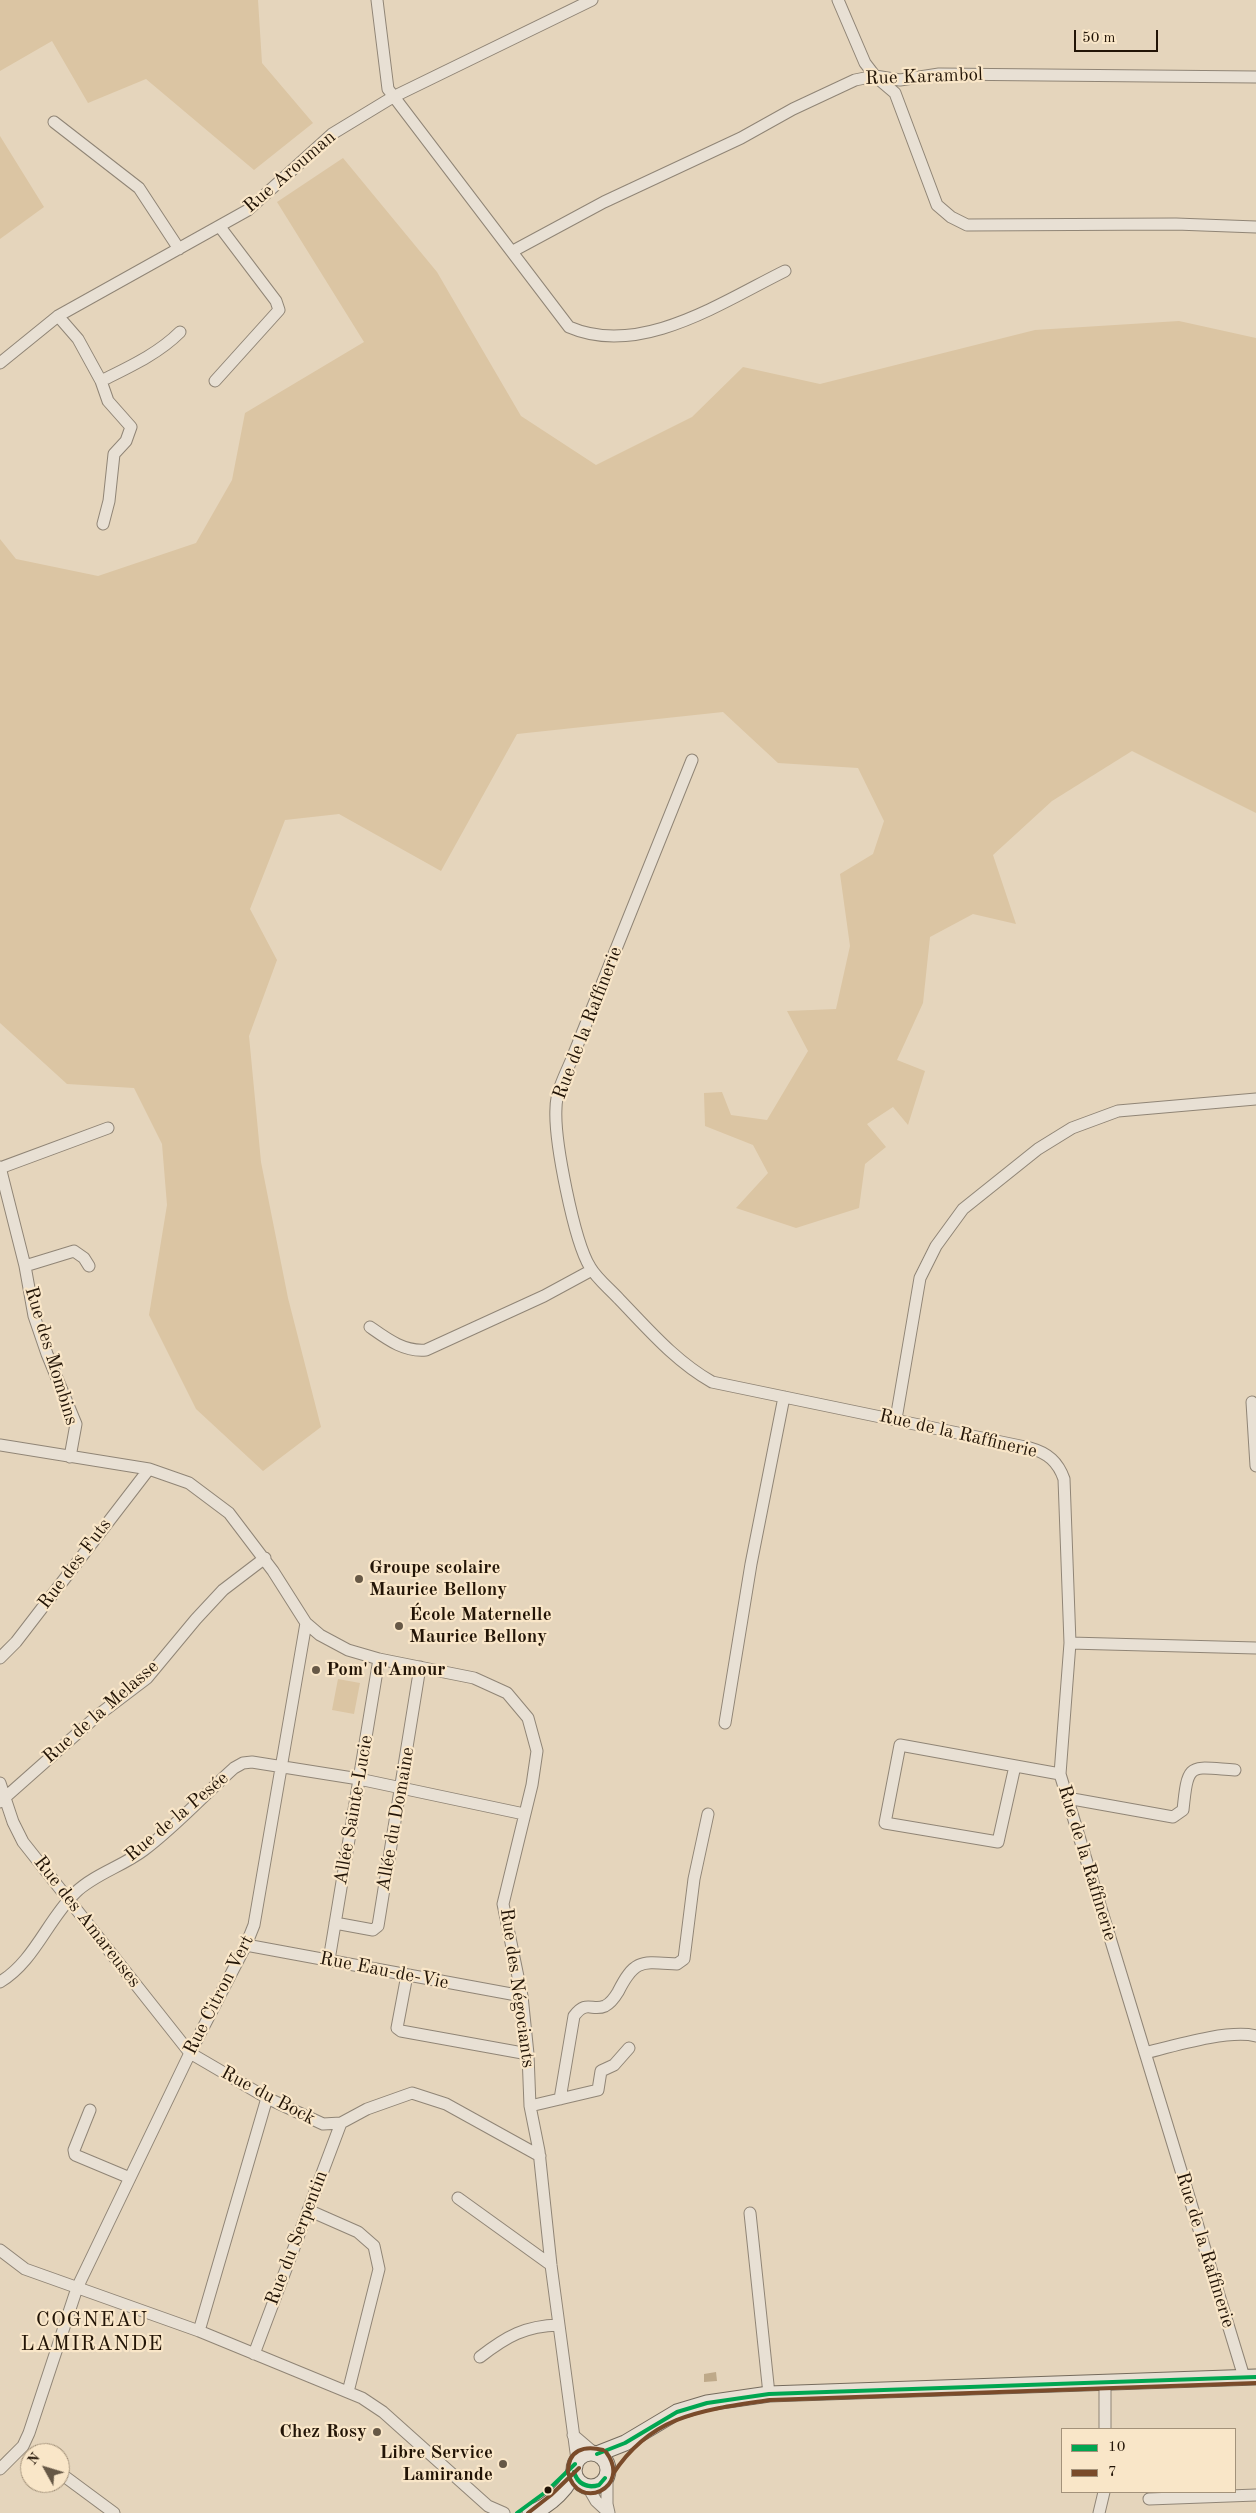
<!DOCTYPE html>
<meta charset="utf-8">
<style>
body{margin:0}
#map{position:relative;width:1256px;height:2513px;overflow:hidden;background:#e5d5bc;font-family:"Old Standard TT",serif}
canvas{display:block}
.legend{position:absolute;left:1061px;top:2428px;width:175px;height:65px;box-sizing:border-box;background:#f9e6c8;border:1px solid #a3927a;margin:0;padding:6px 9px;list-style:none;font-size:15px;color:#221406}
.legend li{display:flex;align-items:center;gap:10px;height:25px}
.legend b{width:25px;border:1px solid #a3927a}
.north{position:absolute;left:20px;top:2443px;width:50px;height:50px;box-sizing:border-box;background:#f9e6c8;border:1px solid #a3927a;border-radius:50%;rotate:309deg;font-size:14px;font-weight:700;line-height:20px;text-align:center;color:#221406}
.north::after{content:'';display:block;margin:auto;width:18px;height:22px;background:#665846;clip-path:polygon(50% 0,100% 100%,50% 72%,0 100%)}
.scale{position:absolute;left:1074px;top:30px;width:84px;height:22px;box-sizing:border-box;border:2px solid #221406;border-top:0;padding-left:6px;font-size:15px;line-height:18px;white-space:nowrap;color:#221406;-webkit-text-stroke:4px #f9e6c8;paint-order:stroke}
</style>
<div id="map">
<canvas width="1256" height="2513"></canvas>
<ul class="legend">
<li><b style="height:6px;background:#00a651"></b>10</li>
<li><b style="height:6px;background:#7a4b2a"></b>7</li>
</ul>
<div class="north">N</div>
<div class="scale">50 m</div>
</div>
<script>
const g = document.querySelector('canvas').getContext('2d');
g.lineJoin = 'round';
function fill(path, color) { g.fillStyle = color; g.fill(path, 'evenodd'); }
function strokePath(path, color, width, dash) { g.strokeStyle = color; g.lineWidth = width; g.lineCap = dash ? 'butt' : 'round'; g.setLineDash(dash || []); g.stroke(path); }
function write(font, color, halo, rows, align = 'center') {
  g.font = font + ' "Old Standard TT",serif'; g.lineWidth = 4.5; g.setLineDash([]); g.textBaseline = 'middle'; g.strokeStyle = halo; g.fillStyle = color; for (const [text, x, y, turn = 0] of rows) {
    g.save(); g.translate(x, y); g.rotate((+turn || 0) * Math.PI / 180); g.textAlign = isNaN(turn) ? turn : align; if (halo) g.strokeText(text, 0, 0); g.fillText(text, 0, 0); g.restore();
  }
}
const green = new Path2D(`
 M 0,0 L 258,0 L 262,63 L 313,123 L 254,170 L 146,79 L 88,103 L 52,41 L 0,71 Z
 M 0,136 L 44,207 L 0,239 Z
 M 343,158 L 437,272 L 521,416 L 596,465 L 692,417 L 743,367 L 820,384 L 1035,330 L 1179,321 L 1256,338 L 1256,813 L 1132,751 L 1052,801 L 993,855 L 1016,924 L 973,914 L 930,937 L 923,1003 L 897,1060 L 925,1071 L 908,1125 L 893,1107 L 867,1124 L 886,1147 L 865,1164 L 859,1208 L 796,1228 L 736,1208 L 768,1173 L 753,1145 L 705,1126 L 704,1093 L 722,1092 L 731,1115 L 767,1120 L 808,1051 L 787,1011 L 836,1009 L 850,946 L 840,874 L 873,854 L 884,821 L 858,768 L 778,763 L 723,712 L 517,734 L 441,871 L 339,814 L 285,820 L 250,909 L 277,960 L 249,1036 L 261,1162 L 288,1298 L 321,1427 L 263,1471 L 196,1409 L 149,1315 L 167,1205 L 162,1144 L 134,1088 L 67,1084 L 0,1023 L 0,539 L 16,559 L 98,576 L 196,543 L 232,480 L 245,413 L 364,342 L 277,202 Z
 M 338,1679 L 360,1683 L 354,1714 L 332,1710 Z`);
const water = new Path2D(`
 M 716,2372 L 717,2381 L 704,2382 L 704,2374 Z`);
const street = new Path2D(`
 M 377,0 L 388,89 L 569,327 C 640,358 722,302 785,271
 M 838,0 L 865,63 L 875,76 L 895,93 L 937,205 L 951,217 L 967,225 L 1176,224 L 1256,227
 M 54,122 L 139,188 L 179,249
 M 513,251 L 604,202 L 741,138 L 793,109 L 855,80 L 875,76 L 900,80 L 939,74 L 1256,77
 M 58,316 L 78,339 L 101,381 L 108,401 L 131,427 L 126,441 L 114,454 L 109,501 L 103,524
 M 0,363 L 58,316 L 248,210 L 332,134 L 393,97 L 592,0
 M 101,381 C 129,367 158,354 180,332
 M 215,381 L 279,310 L 276,301 L 220,227
 M 692,760 L 571,1061 C 565,1075 556,1092 556,1108 C 554,1140 574,1241 590,1267 C 597,1279 610,1289 619,1299 C 648,1329 675,1361 712,1382 L 1030,1448 C 1048,1453 1058,1462 1064,1479 L 1070,1643 L 1060,1774 L 1244,2377
 M 0,1167 L 25,1266 L 34,1316 L 47,1354 L 76,1424 L 70,1457
 M 0,1168 L 108,1128
 M 25,1266 L 74,1251 L 84,1258 L 89,1266
 M 370,1327 C 387,1339 404,1352 426,1350 L 544,1296 L 592,1270
 M 1252,1402 L 1256,1466
 M 896,1419 L 920,1278 L 936,1246 L 963,1209 L 1038,1149 L 1072,1128 L 1118,1111 L 1256,1099
 M 0,1445 L 149,1469 L 189,1483 L 229,1513 L 273,1571 L 306,1623 L 320,1635 L 348,1650 L 379,1659 L 474,1678 L 507,1693 L 528,1718 L 537,1751 L 532,1785 L 503,1904 L 522,1996 L 528,2054 L 530,2106 L 539,2151 L 551,2265 L 577,2460
 M 1070,1643 L 1256,1648
 M 0,1658 L 16,1642 L 149,1469
 M 725,1723 L 751,1564 L 784,1397
 M 1015,1766 L 998,1842 L 885,1823 L 900,1745 L 1060,1774
 M 0,1783 L 13,1822 L 23,1842 L 190,2053 L 267,2098 L 323,2124 L 341,2123 L 367,2109 L 412,2093 L 446,2104 L 540,2156
 M 1067,1798 L 1173,1817 L 1183,1810 C 1188,1761 1189,1767 1235,1770
 M 0,1802 L 97,1716 L 147,1678 L 196,1619 L 223,1590 L 265,1558
 M 335,1923 L 373,1930 L 378,1926 L 420,1667
 M 246,1945 L 522,1996
 M 329,1960 L 379,1659
 M 407,1975 L 397,2028 L 401,2031 L 528,2054
 M 0,1982 C 34,1962 48,1919 76,1892 C 95,1874 123,1866 144,1850 C 176,1826 204,1795 234,1768 L 243,1763 L 252,1762 L 359,1779 L 524,1814
 M 1145,2053 C 1173,2046 1229,2029 1256,2036
 M 560,2099 L 574,2016 C 587,1999 592,2012 605,2006 C 611,2003 615,1997 618,1992 C 635,1958 642,1962 677,1964 L 684,1959 L 694,1879 L 708,1814
 M 530,2106 L 598,2090 L 601,2071 L 614,2065 L 629,2048
 M 90,2110 L 74,2150 L 75,2155 L 130,2178
 M 458,2198 L 551,2265
 M 308,2210 L 358,2232 L 374,2246 L 379,2269 L 348,2392
 M 750,2213 L 769,2394
 M 0,2250 L 25,2269 L 199,2331 L 362,2398 L 383,2412 L 488,2506 L 504,2513
 M 199,2331 L 267,2098
 M 254,2354 L 341,2123
 M 480,2357 C 507,2336 525,2326 559,2325
 M 1105,2382 L 1105,2429
 M 573,2435 L 594,2453
 M 0,2469 L 23,2446 L 29,2433 L 77,2288 L 190,2053 L 246,1945 L 254,1925 L 306,1623
 M 60,2473 L 114,2513
 M 607,2476 L 607,2504 L 609,2513
 M 588,2487 L 596,2501 L 609,2513
 M 1149,2499 L 1256,2495
 M 1099,2513 L 1104,2492`);
const secondary = new Path2D(`
 M574 2470a17 17 0 1 1 34 0a17 17 0 1 1-34 0Z
 M 597,2454 L 625,2443 L 677,2412 L 707,2403 L 769,2394 L 1256,2377
 M 530,2513 C 549,2507 572,2486 575,2466`);
const bus1 = new Path2D(`
 M 597,2454 L 625,2443 L 677,2412 L 707,2403 L 769,2394 L 1256,2377
 M 574,2472 C 578,2484 587,2488 599,2485 L 605,2478
 M 574,2472 C 577,2484 587,2489 599,2485 L 605,2478
 M 517,2513 L 547,2491 L 575,2464`);
const bus2 = new Path2D(`
 M 603,2450 C 584,2445 568,2450 568,2472 C 577,2513 633,2488 606,2452
 M 613,2474 C 652,2414 704,2410 770,2400 L 1256,2383
 M 528,2513 L 551,2495 L 579,2468`);
const markers = [
 [359,1579,5,"#665846"],
 [399,1626,5,"#665846"],
 [316,1670,5,"#665846"],
 [377,2432,5,"#665846"],
 [503,2464,5,"#665846"],
 [548,2490,4.5,"#221406"]
];
const streetNames = [
 ["Rue Karambol",924,77,-2],
 ["Rue Arouman",290,172,-41],
 ["Rue de la Raffinerie",588,1023,-69],
 ["Rue des Mombins",51,1356,73],
 ["Rue de la Raffinerie",958,1434,13],
 ["Rue des Futs",75,1564,-53],
 ["Rue de la Melasse",101,1712,-41],
 ["Allée Sainte-Lucie",354,1810,-80],
 ["Rue de la Pesée",177,1817,-40],
 ["Allée du Domaine",396,1819,-80],
 ["Rue de la Raffinerie",1087,1863,73],
 ["Rue des Amareuses",87,1922,52],
 ["Rue Eau-de-Vie",384,1971,11],
 ["Rue des Négociants",517,1988,82],
 ["Rue Citron Vert",219,1995,-63],
 ["Rue du Bock",268,2096,28],
 ["Rue du Serpentin",297,2238,-69],
 ["Rue de la Raffinerie",1205,2250,73]
];
const poiNames = [
 ["Groupe scolaire",369,1568],
 ["Maurice Bellony",369,1590],
 ["École Maternelle",409,1615],
 ["Maurice Bellony",409,1637],
 ["Pom' d'Amour",326,1670],
 ["Chez Rosy",367,2432,"right"],
 ["Libre Service",493,2453,"right"],
 ["Lamirande",493,2475,"right"]
];
const quarterNames = [
 ["COGNEAU",92,2320],
 ["LAMIRANDE",92,2344]
];
fill(green, '#dbc5a3');
fill(water, '#bea989');
strokePath(street, '#908576', 13);
strokePath(secondary, '#756b5d', 17);
strokePath(street, '#e8e0d4', 11);
strokePath(secondary, '#e8e0d4', 15);
strokePath(bus1, '#00a651', 4);
strokePath(bus2, '#7a4b2a', 4);
for (const [x, y, r, color] of markers) { const dot = new Path2D(); dot.arc(x, y, r, 0, 2 * Math.PI); g.fillStyle = color; g.fill(dot); strokePath(dot, '#f9e6c8', 2); }
write('19px', '#221406', '#f9e6c8', streetNames);
write('bold 19px', '#221406', '#f9e6c8', poiNames, 'left');
g.letterSpacing = '1px';
write('21px', '#221406', '#f9e6c8', quarterNames);
g.letterSpacing = '0px';
</script>
